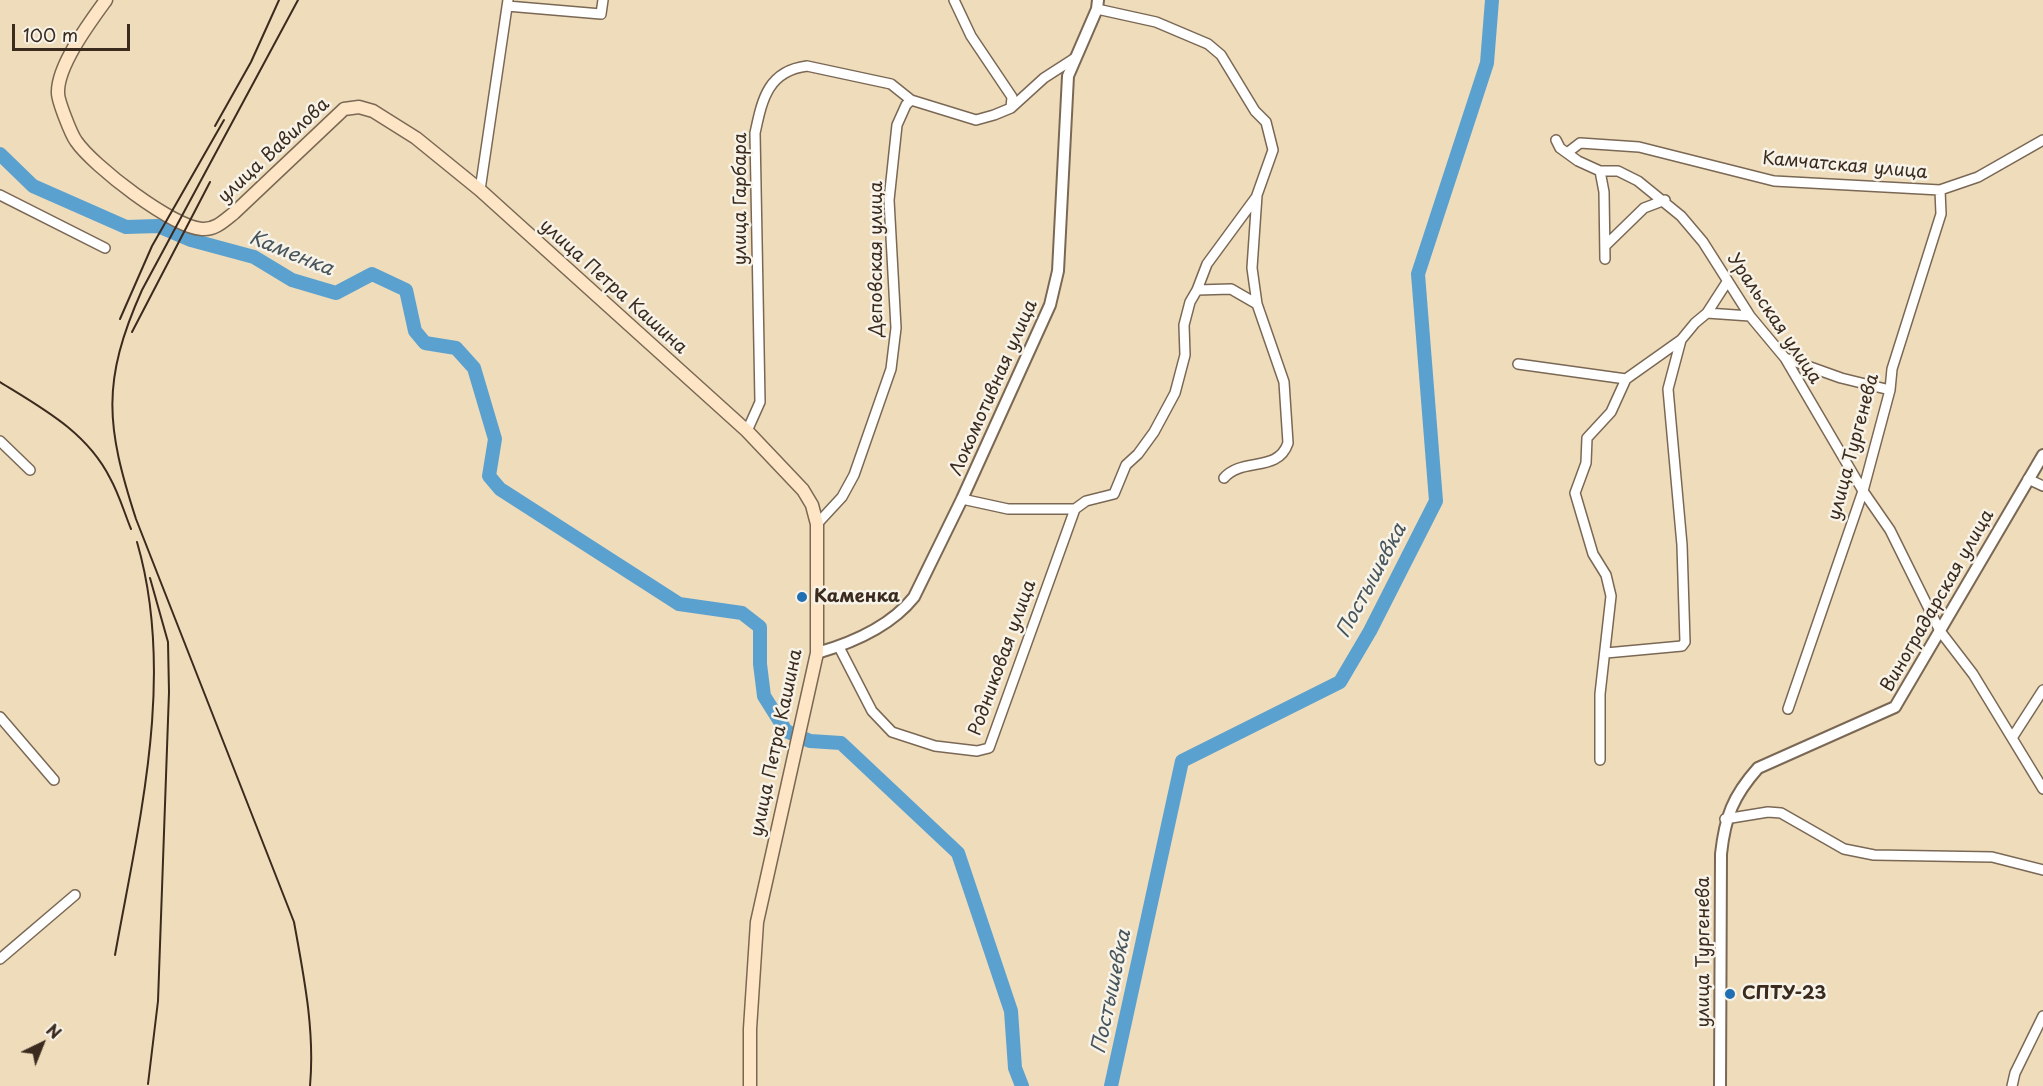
<!DOCTYPE html>
<meta charset="utf-8">
<style>
body{margin:0}
#map{position:relative;width:2043px;height:1086px;overflow:hidden;background:#efdcbb;font-family:"Playpen Sans",sans-serif}
canvas{display:block}
.north{position:absolute;left:12px;top:1014px;width:60px;height:60px;-webkit-text-stroke:4px #f7f3e8;paint-order:stroke;rotate:43deg;font-size:16px;font-weight:700;line-height:24px;text-align:center;color:#3b2a1e}
.north::after{content:'';display:block;margin:auto;width:21px;height:27px;background:#3b2a1e;clip-path:polygon(50% 0,100% 100%,50% 72%,0 100%)}
.scale{position:absolute;left:12px;top:24px;width:118px;height:27px;box-sizing:border-box;border:3px solid #3b2a1e;border-top:0;padding-left:8px;font-size:18px;line-height:21px;white-space:nowrap;color:#3b2a1e;-webkit-text-stroke:4px #f7f3e8;paint-order:stroke}
</style>
<div id="map">
<canvas width="2043" height="1086"></canvas>
<div class="north">N</div>
<div class="scale">100 m</div>
</div>
<script>
const g = document.querySelector('canvas').getContext('2d');
g.lineJoin = 'round';
function strokePath(path, color, width, dash) { g.strokeStyle = color; g.lineWidth = width; g.lineCap = dash ? 'butt' : 'round'; g.setLineDash(dash || []); g.stroke(path); }
function write(font, color, halo, rows, align = 'center') {
  g.font = font + ' "Playpen Sans",sans-serif'; g.lineWidth = 5; g.setLineDash([]); g.textBaseline = 'middle'; g.strokeStyle = halo; g.fillStyle = color; for (const [text, x, y, turn = 0] of rows) {
    g.save(); g.translate(x, y); g.rotate((+turn || 0) * Math.PI / 180); g.textAlign = isNaN(turn) ? turn : align; if (halo) g.strokeText(text, 0, 0); g.fillText(text, 0, 0); g.restore();
  }
}
const river = new Path2D(`
 M 0,154 L 33,186 L 126,227 L 158,226 L 191,240 L 254,257 L 292,280 L 336,293 L 372,274 L 406,290 L 415,331 L 425,343 L 456,348 L 474,368 L 495,439 L 489,476 L 500,489 L 679,604 L 742,613 L 760,627 L 760,664 L 764,696 L 786,731 L 810,741 L 841,743 L 958,853 L 1011,1011 L 1015,1068 L 1022,1086
 M 1111,1086 L 1182,761 L 1340,682 L 1370,631 L 1436,501 L 1418,274 L 1487,63 L 1492,0`);
const minor = new Path2D(`
 M 954,0 L 971,36 L 1012,97 L 1011,108
 M 507,6 L 601,14 L 603,0
 M 1097,9 L 1156,22 L 1208,44 L 1221,55 L 1255,111 L 1266,122 L 1273,150 L 1257,195 L 1252,268 L 1257,304 L 1284,382 L 1288,443 C 1278,473 1242,457 1224,478
 M 1556,140 L 1560,148 L 1578,161 L 1600,171 L 1618,171 L 1638,181 L 1681,216 L 1703,242 L 1750,316 L 1785,358 L 1863,491 L 1890,530 L 1940,631 L 1973,674 L 2043,789
 M 1567,153 L 1580,143 L 1639,147 L 1774,181 L 1940,190 L 1978,177 L 2043,140
 M 1600,171 L 1604,192 L 1605,259
 M 480,190 L 508,0
 M 0,195 L 105,248
 M 1606,245 L 1644,208 L 1665,200
 M 1197,290 L 1207,264 L 1257,196
 M 1707,313 L 1727,282
 M 1785,358 L 1841,378 L 1890,390
 M 1518,364 L 1626,379 L 1681,340 L 1695,323 L 1707,313 L 1750,316
 M 747,431 L 760,402 L 755,133 C 762,101 767,71 807,66 L 891,84 L 911,100
 M 0,441 L 30,470
 M 2028,479 L 2043,486
 M 962,499 L 1008,509 L 1075,509
 M 817,524 L 842,497 L 854,475 L 891,369 L 896,328 L 889,200 L 897,125 L 906,105 L 911,100 L 976,120 L 994,115 L 1011,108 L 1044,78 L 1075,58
 M 839,647 L 872,711 L 892,732 L 935,746 L 977,751 L 989,748 L 1075,509 L 1086,501 L 1114,494 L 1126,465 L 1138,454 L 1154,432 L 1175,393 L 1185,355 L 1184,325 L 1190,302 L 1197,290 L 1231,289 L 1257,304
 M 1606,653 L 1682,646 L 1685,642 L 1682,545 L 1668,389 L 1681,340
 M 1788,709 L 1863,491 L 1890,390 L 1892,369 L 1941,214 L 1940,190
 M 0,717 L 54,780
 M 2012,738 L 2043,690
 M 1600,760 L 1600,694 L 1611,596 L 1606,575 L 1593,554 L 1575,493 L 1586,463 L 1587,438 L 1611,412 L 1626,379
 M 1725,819 L 1768,812 L 1781,813 L 1844,849 L 1874,855 L 1992,857 L 2043,870
 M 0,959 L 75,895
 M 2012,1086 L 2015,1073 L 2043,1016`);
const tertiary = new Path2D(`
 M 817,653 C 852,643 891,626 914,597 L 962,499 L 1050,305 L 1058,271 L 1068,76 L 1097,9 L 1098,0
 M 1720,1086 L 1721,854 C 1725,817 1733,796 1758,768 L 1895,707 L 2043,455`);
const secondary = new Path2D(`
 M 106,0 C 90,22 57,66 58,93 C 58,101 71,134 76,141 C 93,166 172,227 202,229 C 215,230 224,221 234,213 L 344,109 L 359,107 L 373,111 L 416,138 L 480,190 L 747,431 L 803,490 L 812,505 L 817,524 L 817,653 L 757,922 L 750,1029 L 750,1086`);
const rail = new Path2D(`
 M 298,0 L 142,290 C 101,382 106,426 136,519 L 294,922 C 304,977 315,1031 310,1086
 M 215,126 L 251,62 L 279,0
 M 120,319 L 152,246 L 224,120
 M 132,332 L 210,182
 M 0,382 C 42,408 87,432 110,478 C 119,494 124,512 131,529
 M 115,955 C 139,821 176,676 137,542
 M 148,1084 L 158,1001 L 169,692 L 168,642 L 150,578`);
const markers = [
 [802,597,6,"#1f6fb2"],
 [1730,994,6,"#1f6fb2"]
];
const streetNames = [
 ["улица Вавилова",274,151,-43],
 ["Камчатская улица",1845,166,5],
 ["улица Гарбара",741,199,-90],
 ["Деповская улица",877,259,-90],
 ["улица Петра Кашина",613,287,42],
 ["Уральская улица",1774,319,56],
 ["Локомотивная улица",994,388,-66],
 ["улица Тургенева",1854,447,-75],
 ["Виноградарская улица",1938,601,-60],
 ["Родниковая улица",1003,658,-70],
 ["улица Петра Кашина",777,743,-78],
 ["улица Тургенева",1704,952,-90]
];
const poiNames = [
 ["Каменка",814,597],
 ["СПТУ-23",1742,994]
];
const waterNames = [
 ["Каменка",291,254,22],
 ["Постышевка",1372,581,-62],
 ["Постышевка",1112,992,-78]
];
strokePath(river, '#5aa1d0', 14);
strokePath(minor, '#7a6855', 12);
strokePath(tertiary, '#7a6855', 14);
strokePath(secondary, '#7a6855', 15);
strokePath(minor, '#fff', 9);
strokePath(tertiary, '#fff', 10);
strokePath(secondary, '#fde5c5', 12);
strokePath(rail, '#3b2a1e', 2);
for (const [x, y, r, color] of markers) { const dot = new Path2D(); dot.arc(x, y, r, 0, 2 * Math.PI); g.fillStyle = color; g.fill(dot); strokePath(dot, '#f7f3e8', 2); }
write('18px', '#3b2a1e', '#f7f3e8', streetNames);
write('bold 18px', '#3b2a1e', '#f7f3e8', poiNames, 'left');
write('italic 20px', '#46545c', '#f7f3e8', waterNames);
</script>
